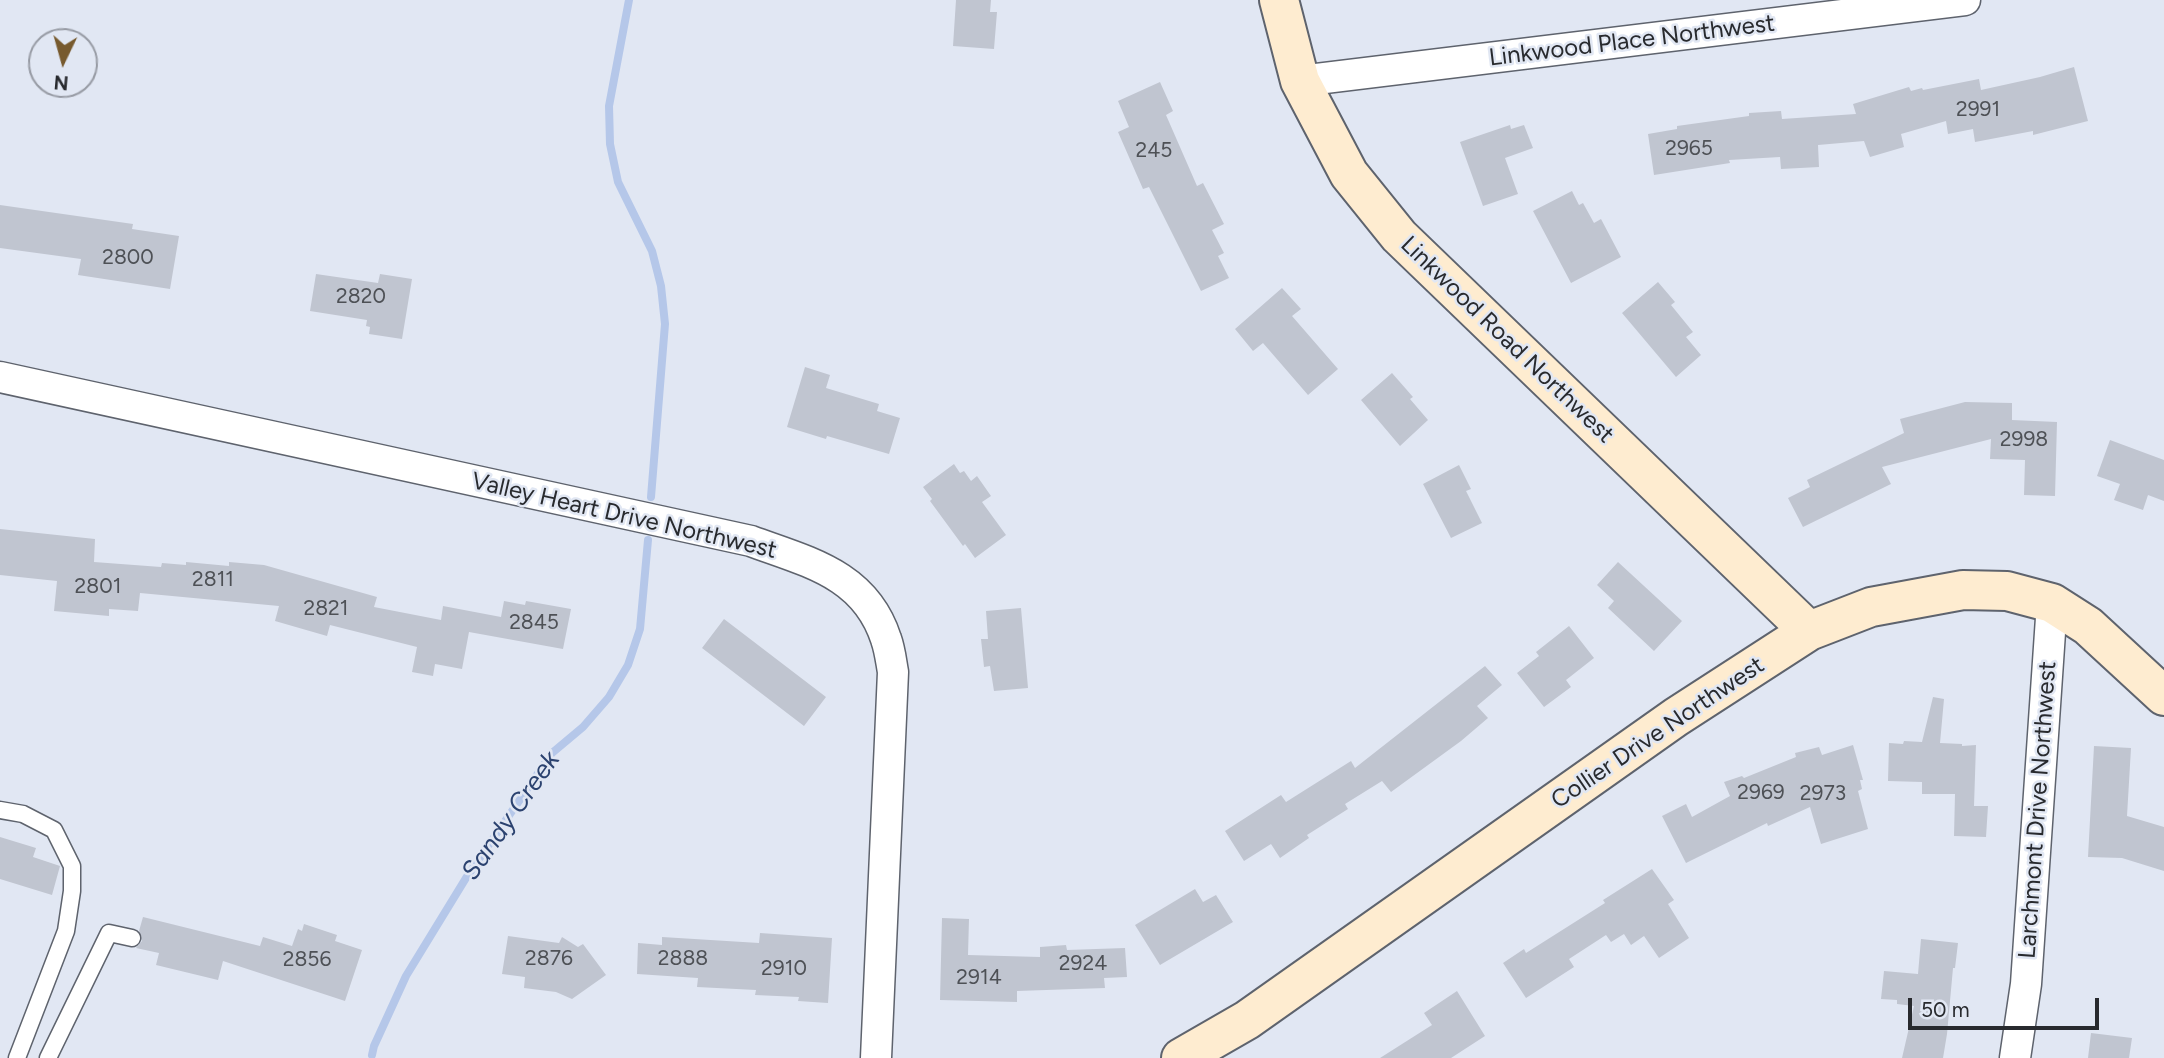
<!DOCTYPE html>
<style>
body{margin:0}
#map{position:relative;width:2164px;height:1058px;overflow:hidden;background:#e1e7f3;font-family:Figtree,sans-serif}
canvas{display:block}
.north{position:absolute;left:28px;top:28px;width:70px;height:70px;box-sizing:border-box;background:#e1e7f3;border:2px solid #979ba4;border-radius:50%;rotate:185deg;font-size:19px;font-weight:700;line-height:28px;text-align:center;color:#282a2e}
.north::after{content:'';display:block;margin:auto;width:24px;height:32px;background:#775a2e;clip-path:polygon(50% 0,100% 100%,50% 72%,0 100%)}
.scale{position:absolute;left:1908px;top:998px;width:191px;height:32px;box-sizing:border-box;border:4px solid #282a2e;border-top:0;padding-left:9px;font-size:21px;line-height:24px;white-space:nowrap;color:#282a2e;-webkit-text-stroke:5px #e1e7f3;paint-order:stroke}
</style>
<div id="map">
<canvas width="2164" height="1058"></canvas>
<div class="north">N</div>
<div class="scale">50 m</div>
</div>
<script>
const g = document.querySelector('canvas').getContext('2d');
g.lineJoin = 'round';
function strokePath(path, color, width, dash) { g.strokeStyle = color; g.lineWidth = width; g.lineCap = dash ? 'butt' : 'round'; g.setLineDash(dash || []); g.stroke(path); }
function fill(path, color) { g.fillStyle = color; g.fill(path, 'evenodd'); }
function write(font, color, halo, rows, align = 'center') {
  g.font = font + ' Figtree,sans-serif'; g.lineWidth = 5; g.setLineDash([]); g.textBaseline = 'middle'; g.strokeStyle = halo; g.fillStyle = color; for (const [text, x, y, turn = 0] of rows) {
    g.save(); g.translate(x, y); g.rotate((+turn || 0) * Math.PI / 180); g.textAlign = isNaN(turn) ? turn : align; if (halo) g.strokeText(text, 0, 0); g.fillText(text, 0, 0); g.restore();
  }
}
const stream = new Path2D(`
 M 629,0 L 609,106 L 610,144 L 618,182 L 652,251 L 661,286 L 665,324 L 651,497
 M 372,1055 L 374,1046 L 406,976 L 466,878 L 552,753 L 583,727 L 609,697 L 628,665 L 640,629 L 648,540`);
const building = new Path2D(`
 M 956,0 L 991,0 L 990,12 L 997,12 L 994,49 L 953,46 Z
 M 2074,67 L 2088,121 L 2033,135 L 2033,131 L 1975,142 L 1973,129 L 1948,134 L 1946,121 L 1901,134 L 1904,147 L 1870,157 L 1864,141 L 1818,145 L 1819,167 L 1781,169 L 1780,157 L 1729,160 L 1730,163 L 1654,175 L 1648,134 L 1677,129 L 1677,126 L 1749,116 L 1749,113 L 1781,111 L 1782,119 L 1856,114 L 1853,104 L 1909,87 L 1911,91 L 1922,88 L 1923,90 L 1979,79 L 1981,90 L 2040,77 Z
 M 1160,82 L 1173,111 L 1166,115 L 1197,186 L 1203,183 L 1224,224 L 1212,230 L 1224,253 L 1218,256 L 1229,278 L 1201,291 L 1149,187 L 1143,189 L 1118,132 L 1129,127 L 1118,101 Z
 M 1510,125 L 1511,129 L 1524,125 L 1533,148 L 1505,158 L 1518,194 L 1483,206 L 1460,142 Z
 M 1572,191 L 1579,205 L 1583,203 L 1594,223 L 1601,219 L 1621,257 L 1571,283 L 1533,211 Z
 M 0,205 L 133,224 L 132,229 L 179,236 L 170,289 L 78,275 L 81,259 L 0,248 Z
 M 316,274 L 378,283 L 380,274 L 412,279 L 402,339 L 369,334 L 370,327 L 366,326 L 367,320 L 310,311 Z
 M 1658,282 L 1675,302 L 1671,305 L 1693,332 L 1686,337 L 1701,355 L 1676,377 L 1622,313 Z
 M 1282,288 L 1301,309 L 1292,316 L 1338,369 L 1308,395 L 1263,343 L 1253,351 L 1235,329 Z
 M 805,367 L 830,375 L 826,388 L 879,404 L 877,411 L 900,418 L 889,454 L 827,436 L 826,439 L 787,427 Z
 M 1392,373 L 1413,397 L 1410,399 L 1428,420 L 1400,446 L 1361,400 Z
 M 1965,402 L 2012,403 L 2012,420 L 2057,422 L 2055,496 L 2024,495 L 2025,460 L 1990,459 L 1991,439 L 1882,467 L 1891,484 L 1803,527 L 1788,498 L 1810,487 L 1807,480 L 1904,433 L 1900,419 Z
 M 2110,440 L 2164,460 L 2164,501 L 2148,495 L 2143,510 L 2114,500 L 2120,484 L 2097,476 Z
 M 954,464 L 960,473 L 964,471 L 971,481 L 977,476 L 991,496 L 982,502 L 1006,535 L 975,558 L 965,544 L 963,546 L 930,501 L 932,499 L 923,487 Z
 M 1459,465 L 1471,489 L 1466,491 L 1482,523 L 1451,538 L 1423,484 Z
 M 0,529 L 95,539 L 94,562 L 161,567 L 162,563 L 186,565 L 186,562 L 229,566 L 229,562 L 264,565 L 377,597 L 374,607 L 441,620 L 443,606 L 501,617 L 504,601 L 525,605 L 526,601 L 571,609 L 563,649 L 469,632 L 462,669 L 435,664 L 433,676 L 412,672 L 417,647 L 330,625 L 327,636 L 275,621 L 279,606 L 140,593 L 138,611 L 109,609 L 109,616 L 54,611 L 57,581 L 0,575 Z
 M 1618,562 L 1682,621 L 1654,651 L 1608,608 L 1614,601 L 1597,585 Z
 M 1021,608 L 1028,688 L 994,691 L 990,666 L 984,667 L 981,639 L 988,639 L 986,611 Z
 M 724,619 L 826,697 L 804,726 L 702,648 Z
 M 1569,626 L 1594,658 L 1566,680 L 1571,687 L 1544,707 L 1517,673 L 1539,656 L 1536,652 Z
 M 1485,666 L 1502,685 L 1477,706 L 1488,718 L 1461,741 L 1391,792 L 1382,781 L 1345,804 L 1348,809 L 1307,835 L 1309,838 L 1280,858 L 1271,844 L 1244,861 L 1225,831 L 1281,795 L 1286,802 L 1351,761 L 1355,768 Z
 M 1933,697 L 1944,699 L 1940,743 L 1962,744 L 1962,746 L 1976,745 L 1974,806 L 1988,806 L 1986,837 L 1954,836 L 1955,794 L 1922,794 L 1922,782 L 1888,781 L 1889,743 L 1903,744 L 1904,741 L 1922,742 Z
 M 1853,745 L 1863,780 L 1860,780 L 1862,789 L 1858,791 L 1868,829 L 1821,844 L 1810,807 L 1768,826 L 1767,823 L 1686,863 L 1662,816 L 1686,804 L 1692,817 L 1730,796 L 1724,782 L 1742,776 L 1744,778 L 1796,757 L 1795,753 L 1819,747 L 1822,755 Z
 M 2094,746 L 2131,748 L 2127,816 L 2164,827 L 2164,871 L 2122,858 L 2088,857 Z
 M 0,837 L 36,848 L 33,857 L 60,866 L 52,895 L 0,879 Z
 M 1652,869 L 1674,900 L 1668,904 L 1689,938 L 1659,958 L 1644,936 L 1631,945 L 1624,934 L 1611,942 L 1606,935 L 1569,959 L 1574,967 L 1526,998 L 1503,963 L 1524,949 L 1526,953 L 1605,903 L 1603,900 Z
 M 1195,889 L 1203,902 L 1216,895 L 1233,922 L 1160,965 L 1135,925 Z
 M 143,917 L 260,946 L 263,937 L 292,946 L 298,929 L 302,931 L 304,924 L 337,935 L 335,941 L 362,950 L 345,1001 L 223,961 L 218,980 L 156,965 L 159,953 L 136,948 L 142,941 L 139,931 Z
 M 942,918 L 969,919 L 968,955 L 1040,957 L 1040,947 L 1066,945 L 1067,950 L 1125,948 L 1127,977 L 1104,978 L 1105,988 L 1017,991 L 1017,1002 L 940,1000 Z
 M 760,933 L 832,938 L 828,1003 L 798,1001 L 799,997 L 755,995 L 756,990 L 697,987 L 698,978 L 637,974 L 638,943 L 662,945 L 662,937 L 759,943 Z
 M 508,936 L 559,943 L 562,937 L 578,947 L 583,944 L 606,975 L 572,999 L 556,992 L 524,988 L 525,977 L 502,974 Z
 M 1921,939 L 1958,943 L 1955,968 L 1953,968 L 1947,1034 L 1943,1058 L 1902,1058 L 1914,1006 L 1897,1004 L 1897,1000 L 1881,999 L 1884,971 L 1918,974 Z
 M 1457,991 L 1485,1036 L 1451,1058 L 1380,1058 L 1432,1025 L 1424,1013 Z
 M 2091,1033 L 2132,1038 L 2129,1058 L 2088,1058 Z`);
const lane = new Path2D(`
 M 0,810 L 23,814 L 54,830 L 72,866 L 72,891 L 66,931 L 17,1058
 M 48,1058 L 109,933 L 132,938`);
const street = new Path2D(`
 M 1300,81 L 1965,0
 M 0,377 L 751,541 C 808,562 865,574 886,639 C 890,650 891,661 893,672 L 876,1058
 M 2015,1058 L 2026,984 L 2052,603`);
const secondary = new Path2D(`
 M 1279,0 L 1300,81 L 1349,174 L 1399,236 L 1809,631
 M 1181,1058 L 1247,1020 L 1676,717 L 1809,631 L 1871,607 L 1963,590 L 2007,591 L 2052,603 L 2088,626 L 2164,696`);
const numberNames = [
 ["2991",1978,110],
 ["2965",1689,149],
 ["245",1154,151],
 ["2800",128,258],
 ["2820",361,297],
 ["2998",2024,440],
 ["2811",213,580],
 ["2801",98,587],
 ["2821",326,609],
 ["2845",534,623],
 ["2969",1761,793],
 ["2973",1823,794],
 ["2876",549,959],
 ["2888",683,959],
 ["2856",307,960],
 ["2924",1083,964],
 ["2910",784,969],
 ["2914",979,978]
];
const streetNames = [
 ["Linkwood Place Northwest",1632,41,-7],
 ["Linkwood Road Northwest",1507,340,44],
 ["Valley Heart Drive Northwest",624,516,13],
 ["Collier Drive Northwest",1658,733,-34],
 ["Larchmont Drive Northwest",2038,810,-86]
];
const waterNames = [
 ["Sandy Creek",511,816,-55]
];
strokePath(stream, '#b5c7e9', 8);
fill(building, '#c0c5d0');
strokePath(lane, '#5e636d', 19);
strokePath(street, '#5e636d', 33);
strokePath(secondary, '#5e636d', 42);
strokePath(lane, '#fff', 16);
strokePath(street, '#fff', 30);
strokePath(secondary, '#feecd0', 38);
write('21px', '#4e5156', null, numberNames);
write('24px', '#282a2e', '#e1e7f3', streetNames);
write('italic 26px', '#2b426f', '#e1e7f3', waterNames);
</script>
